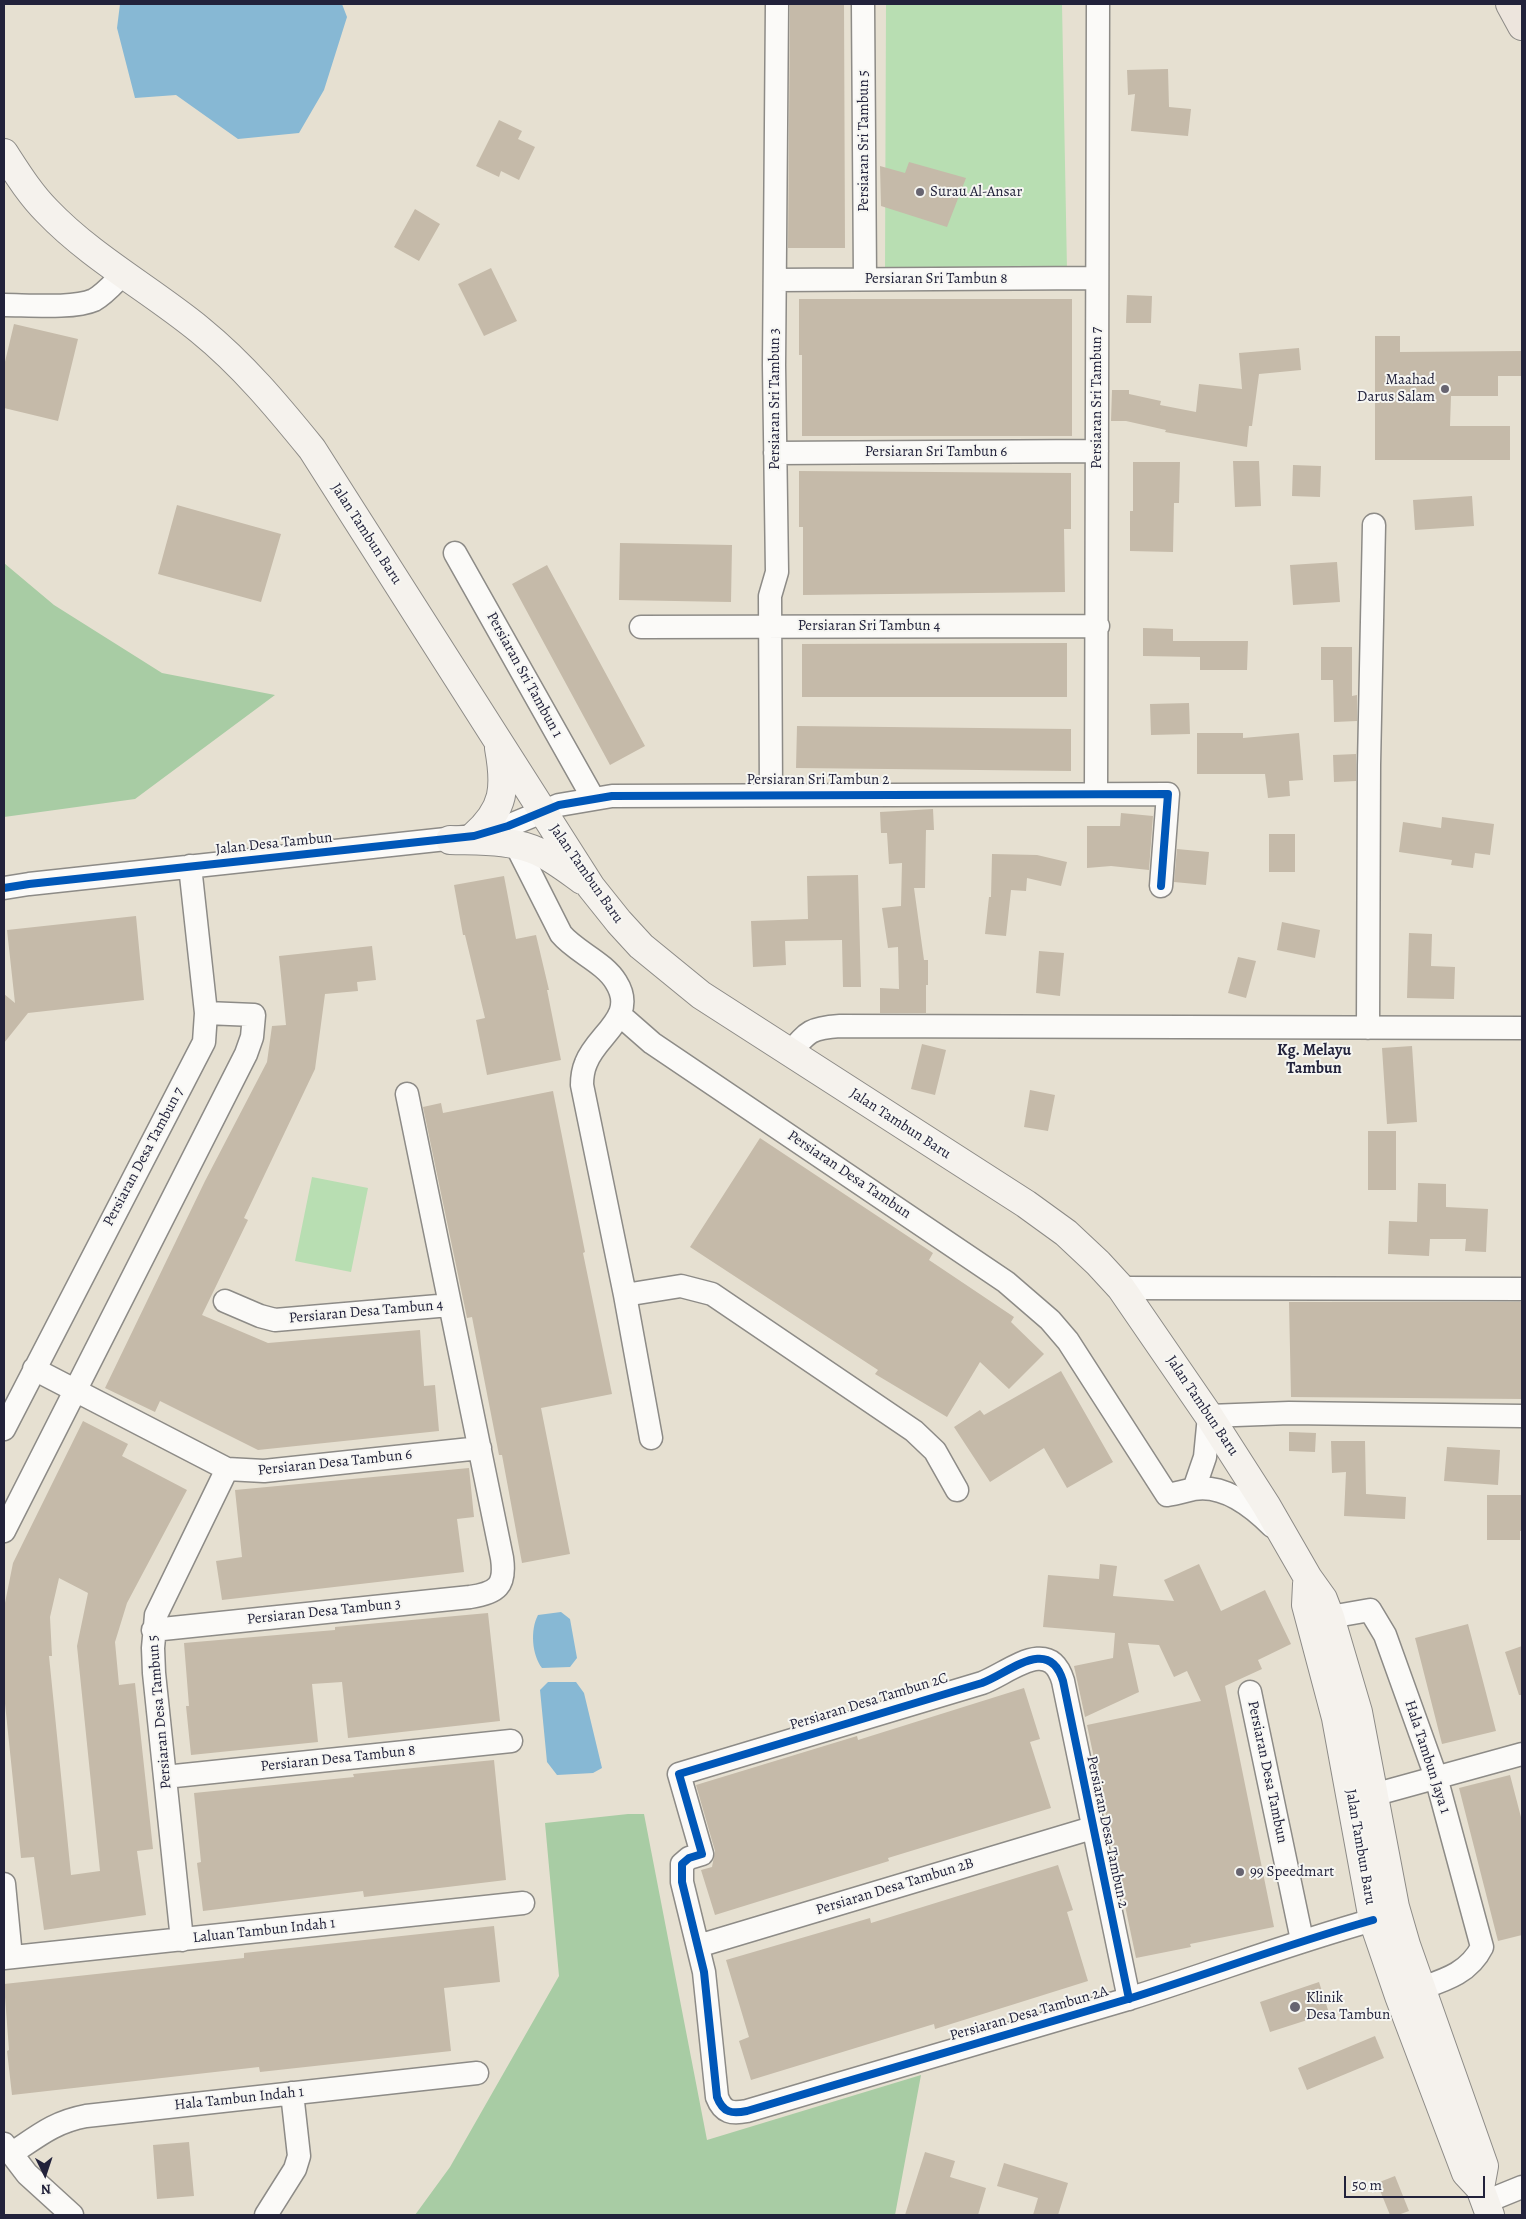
<!DOCTYPE html>
<style>
body{margin:0}
#map{position:relative;width:1526px;height:2219px;overflow:hidden;background:#e6e0d1;font-family:Alegreya,serif}
canvas{display:block}
.frame{position:absolute;inset:0;border:5px solid #22223b;pointer-events:none}
.north{position:absolute;left:20px;top:2149px;width:50px;height:50px;-webkit-text-stroke:4px #f6f6f2;paint-order:stroke;rotate:176deg;font-size:14px;font-weight:700;line-height:20px;text-align:center;color:#22223b}
.north::after{content:'';display:block;margin:auto;width:18px;height:22px;background:#22223b;clip-path:polygon(50% 0,100% 100%,50% 72%,0 100%)}
.scale{position:absolute;left:1344px;top:2176px;width:141px;height:22px;box-sizing:border-box;border:2px solid #22223b;border-top:0;padding-left:6px;font-size:15px;line-height:18px;white-space:nowrap;color:#22223b;-webkit-text-stroke:4px #f6f6f2;paint-order:stroke}
</style>
<div id="map">
<canvas width="1526" height="2219"></canvas>
<div class="frame"></div>
<div class="north">N</div>
<div class="scale">50 m</div>
</div>
<script>
const g = document.querySelector('canvas').getContext('2d');
g.lineJoin = 'round';
function fill(path, color) { g.fillStyle = color; g.fill(path, 'evenodd'); }
function strokePath(path, color, width, dash) { g.strokeStyle = color; g.lineWidth = width; g.lineCap = dash ? 'butt' : 'round'; g.setLineDash(dash || []); g.stroke(path); }
function write(font, color, halo, rows, align = 'center') {
  g.font = font + ' Alegreya,serif'; g.lineWidth = 4; g.setLineDash([]); g.textBaseline = 'middle'; g.strokeStyle = halo; g.fillStyle = color; for (const [text, x, y, turn = 0] of rows) {
    g.save(); g.translate(x, y); g.rotate((+turn || 0) * Math.PI / 180); g.textAlign = isNaN(turn) ? turn : align; if (halo) g.strokeText(text, 0, 0); g.fillText(text, 0, 0); g.restore();
  }
}
const green = new Path2D(`
 M 886,4 L 1062,4 L 1067,270 L 885,270 Z
 M 312,1177 L 368,1188 L 351,1272 L 295,1261 Z`);
const forest = new Path2D(`
 M 4,563 L 54,605 L 162,673 L 275,695 L 135,799 L 4,817 Z
 M 628,1814 L 644,1814 L 707,2140 L 921,2075 L 895,2215 L 415,2215 L 450,2167 L 559,1976 L 545,1823 Z`);
const water = new Path2D(`
 M 120,4 L 342,4 L 347,17 L 324,90 L 299,133 L 238,139 L 176,95 L 135,98 L 117,28 Z
 M 561,1612 L 570,1619 L 577,1658 L 570,1667 L 542,1668 C 532,1655 530,1630 538,1615 Z
 M 548,1682 L 576,1682 L 584,1693 L 602,1768 L 593,1773 L 557,1775 L 547,1762 L 540,1690 Z`);
const building = new Path2D(`
 M 790,4 L 844,4 L 845,248 L 788,248 Z
 M 1168,69 L 1169,107 L 1191,109 L 1188,136 L 1131,131 L 1135,94 L 1128,95 L 1127,70 Z
 M 499,120 L 522,131 L 518,139 L 535,147 L 519,180 L 501,171 L 499,177 L 476,166 Z
 M 909,162 L 966,178 L 947,227 L 881,206 L 880,166 L 905,173 Z
 M 415,209 L 440,224 L 419,261 L 394,247 Z
 M 491,268 L 517,321 L 484,336 L 458,284 Z
 M 1127,295 L 1152,296 L 1151,323 L 1126,323 Z
 M 799,299 L 1072,299 L 1072,436 L 802,436 L 802,355 L 799,355 Z
 M 14,324 L 78,339 L 58,421 L 4,408 L 4,366 Z
 M 1375,336 L 1400,336 L 1400,352 L 1522,351 L 1522,376 L 1498,376 L 1498,396 L 1451,396 L 1450,426 L 1510,426 L 1510,460 L 1375,460 Z
 M 1299,348 L 1301,370 L 1259,374 L 1252,426 L 1249,426 L 1247,447 L 1165,432 L 1166,430 L 1126,421 L 1111,421 L 1112,390 L 1129,390 L 1129,394 L 1161,401 L 1160,405 L 1196,412 L 1199,384 L 1242,389 L 1239,353 Z
 M 1233,461 L 1259,461 L 1261,506 L 1235,507 Z
 M 1133,462 L 1180,462 L 1179,503 L 1174,503 L 1173,552 L 1130,551 L 1130,511 L 1133,511 Z
 M 1293,465 L 1321,466 L 1320,497 L 1292,496 Z
 M 799,471 L 1071,473 L 1071,529 L 1064,529 L 1065,592 L 803,595 L 803,527 L 799,527 Z
 M 1472,496 L 1474,526 L 1415,530 L 1413,500 Z
 M 177,505 L 281,534 L 261,602 L 158,574 Z
 M 620,543 L 732,545 L 731,602 L 619,600 Z
 M 1337,562 L 1340,602 L 1293,605 L 1290,565 Z
 M 547,565 L 645,746 L 610,765 L 512,584 Z
 M 1143,628 L 1173,629 L 1173,641 L 1248,641 L 1247,670 L 1200,670 L 1200,657 L 1143,656 Z
 M 1067,643 L 1067,697 L 802,697 L 802,644 Z
 M 1321,647 L 1352,647 L 1352,696 L 1357,695 L 1357,721 L 1334,722 L 1333,680 L 1321,680 Z
 M 1189,703 L 1190,734 L 1151,735 L 1150,704 Z
 M 797,726 L 1071,729 L 1071,771 L 796,768 Z
 M 1197,733 L 1243,733 L 1243,738 L 1299,733 L 1303,780 L 1289,781 L 1290,796 L 1268,798 L 1265,774 L 1197,774 Z
 M 1356,754 L 1356,781 L 1334,782 L 1333,755 Z
 M 933,809 L 934,830 L 926,830 L 925,888 L 914,888 L 924,960 L 928,960 L 928,985 L 926,985 L 926,1013 L 880,1013 L 880,988 L 899,989 L 898,947 L 888,948 L 882,908 L 901,906 L 902,863 L 889,864 L 887,833 L 881,833 L 880,812 Z
 M 1121,813 L 1153,816 L 1149,870 L 1111,866 L 1087,868 L 1087,826 L 1120,826 Z
 M 1442,817 L 1494,824 L 1490,855 L 1475,853 L 1473,868 L 1451,865 L 1452,860 L 1399,852 L 1403,822 L 1441,828 Z
 M 1269,834 L 1295,834 L 1295,872 L 1269,872 Z
 M 1177,849 L 1209,852 L 1206,885 L 1174,882 Z
 M 992,854 L 1037,855 L 1067,862 L 1061,886 L 1027,878 L 1026,891 L 1011,890 L 1006,936 L 985,934 L 989,897 L 991,897 Z
 M 858,875 L 861,987 L 843,987 L 842,940 L 785,941 L 786,965 L 753,967 L 751,921 L 808,919 L 807,876 Z
 M 504,876 L 516,939 L 536,935 L 549,990 L 547,990 L 561,1060 L 487,1075 L 476,1020 L 485,1018 L 465,935 L 463,935 L 454,885 Z
 M 136,916 L 144,1000 L 28,1013 L 4,1043 L 4,994 L 15,1003 L 7,930 Z
 M 1282,922 L 1320,930 L 1315,958 L 1277,950 Z
 M 1409,933 L 1432,934 L 1431,966 L 1455,967 L 1454,999 L 1407,998 Z
 M 372,946 L 376,980 L 357,982 L 358,991 L 325,994 L 315,1069 L 244,1218 L 248,1220 L 202,1315 L 268,1343 L 420,1330 L 424,1386 L 435,1385 L 439,1431 L 258,1450 L 160,1401 L 155,1412 L 105,1388 L 205,1181 L 267,1062 L 272,1026 L 286,1025 L 279,956 Z
 M 1039,951 L 1064,953 L 1060,996 L 1036,993 Z
 M 1238,957 L 1256,961 L 1246,998 L 1228,993 Z
 M 922,1044 L 946,1050 L 935,1095 L 911,1089 Z
 M 1412,1046 L 1417,1122 L 1387,1124 L 1382,1048 Z
 M 1030,1090 L 1055,1095 L 1048,1131 L 1024,1127 Z
 M 553,1091 L 585,1252 L 583,1253 L 612,1394 L 541,1408 L 570,1554 L 522,1563 L 502,1455 L 499,1455 L 472,1317 L 467,1318 L 423,1107 L 441,1103 L 443,1113 Z
 M 1368,1131 L 1396,1131 L 1396,1190 L 1368,1190 Z
 M 760,1138 L 933,1253 L 929,1260 L 1014,1317 L 1011,1322 L 1044,1354 L 1009,1389 L 980,1362 L 947,1417 L 875,1374 L 878,1370 L 690,1247 Z
 M 1418,1183 L 1446,1184 L 1446,1207 L 1488,1209 L 1486,1252 L 1465,1251 L 1466,1239 L 1430,1239 L 1429,1256 L 1388,1254 L 1389,1221 L 1417,1222 Z
 M 1289,1302 L 1522,1302 L 1522,1399 L 1291,1397 Z
 M 1061,1371 L 1113,1462 L 1067,1488 L 1044,1448 L 990,1482 L 954,1427 L 980,1410 L 984,1415 Z
 M 83,1421 L 128,1444 L 122,1456 L 187,1490 L 127,1603 L 115,1642 L 119,1685 L 135,1683 L 153,1849 L 137,1851 L 146,1915 L 44,1930 L 34,1857 L 21,1858 L 4,1694 L 4,1608 L 13,1563 ZM 59,1578 L 88,1593 L 77,1646 L 100,1871 L 71,1875 L 49,1656 L 52,1656 L 50,1617 Z
 M 1289,1432 L 1316,1433 L 1315,1452 L 1289,1451 Z
 M 1331,1441 L 1365,1441 L 1366,1494 L 1406,1497 L 1405,1519 L 1344,1516 L 1346,1472 L 1332,1473 Z
 M 1447,1447 L 1500,1450 L 1498,1485 L 1444,1481 Z
 M 469,1468 L 474,1517 L 457,1519 L 464,1572 L 222,1600 L 216,1561 L 242,1557 L 235,1490 Z
 M 1487,1495 L 1522,1495 L 1522,1531 L 1520,1531 L 1520,1540 L 1487,1540 Z
 M 1100,1564 L 1117,1566 L 1113,1596 L 1174,1601 L 1164,1580 L 1199,1564 L 1221,1611 L 1265,1590 L 1291,1644 L 1258,1660 L 1262,1669 L 1225,1686 L 1274,1927 L 1190,1944 L 1191,1947 L 1136,1958 L 1087,1725 L 1201,1701 L 1187,1671 L 1174,1677 L 1159,1645 L 1128,1643 L 1139,1692 L 1085,1717 L 1074,1666 L 1113,1658 L 1115,1633 L 1043,1627 L 1048,1575 L 1099,1579 Z
 M 488,1613 L 500,1721 L 348,1738 L 342,1682 L 312,1684 L 318,1742 L 191,1755 L 186,1706 L 189,1706 L 184,1643 L 335,1630 L 335,1627 Z
 M 1468,1624 L 1496,1731 L 1442,1744 L 1415,1638 Z
 M 1522,1646 L 1522,1695 L 1519,1695 L 1505,1652 Z
 M 1024,1688 L 1040,1739 L 1030,1742 L 1051,1808 L 888,1858 L 889,1861 L 715,1915 L 701,1870 L 712,1867 L 715,1851 L 696,1785 L 857,1736 L 858,1740 Z
 M 494,1760 L 506,1880 L 364,1897 L 363,1891 L 203,1911 L 197,1863 L 201,1862 L 194,1793 L 354,1777 L 353,1774 Z
 M 1510,1775 L 1522,1821 L 1522,1935 L 1498,1941 L 1459,1788 Z
 M 1058,1865 L 1073,1910 L 1067,1912 L 1088,1981 L 935,2029 L 934,2024 L 751,2080 L 739,2041 L 749,2037 L 726,1960 L 870,1918 L 871,1923 Z
 M 494,1926 L 500,1982 L 444,1988 L 451,2051 L 260,2072 L 259,2067 L 12,2095 L 7,2051 L 9,2050 L 4,1984 L 244,1958 L 244,1953 Z
 M 1319,1982 L 1329,2013 L 1270,2032 L 1260,2002 Z
 M 1375,2036 L 1384,2058 L 1307,2090 L 1298,2068 Z
 M 189,2142 L 194,2196 L 157,2199 L 153,2145 Z
 M 925,2152 L 955,2161 L 950,2177 L 986,2188 L 978,2215 L 905,2215 Z
 M 1004,2163 L 1068,2183 L 1058,2215 L 1033,2215 L 1038,2198 L 997,2186 Z
 M 1395,2176 L 1409,2211 L 1398,2215 L 1390,2215 L 1377,2183 Z`);
const minor = new Path2D(`
 M 863,4 L 865,279
 M 775,280 L 1097,278
 M 4,305 C 27,305 74,309 94,300 C 105,294 114,283 123,274
 M 775,453 L 1097,451
 M 455,553 L 593,798
 M 641,627 L 1098,626
 M 1096,793 L 1098,4
 M 771,794 L 770,596 L 777,572 L 774,365 L 777,4
 M 516,845 L 561,934 C 576,952 604,962 616,982 C 638,1017 597,1034 586,1063 C 583,1070 582,1077 582,1085 L 625,1295 L 651,1438
 M 4,888 L 29,884 L 474,836 L 508,826 L 559,805 L 612,796 L 1168,794 L 1161,886
 M 620,1015 L 652,1043 L 1006,1282 L 1050,1320 L 1068,1341 L 1167,1495 C 1176,1494 1185,1491 1194,1489 C 1224,1484 1252,1506 1272,1526
 M 1368,1028 L 1369,765 L 1374,525
 M 790,1053 C 808,1031 811,1028 840,1026 L 1522,1028
 M 1121,1288 L 1522,1289
 M 625,1295 L 681,1286 L 712,1294 L 914,1431 L 935,1451 L 957,1490
 M 225,1301 L 260,1316 L 275,1320 L 450,1305
 M 34,1369 L 227,1469 L 264,1471 L 480,1448
 M 4,1429 L 204,1042 L 206,1013 L 190,866
 M 1194,1489 L 1205,1457 L 1209,1416 L 1289,1413 L 1522,1416
 M 4,1531 L 246,1054 L 252,1037 L 254,1015 L 206,1013
 M 1330,1617 L 1370,1610 L 1385,1635 L 1436,1777 L 1482,1947 C 1469,1973 1445,1980 1419,1989
 M 153,1630 L 470,1597 C 497,1593 506,1586 502,1558 L 407,1094
 M 1250,1692 L 1302,1940
 M 165,1777 L 511,1741
 M 1373,1795 L 1522,1754
 M 4,1884 L 11,1957
 M 182,1940 L 154,1673 L 153,1648 L 156,1615 L 227,1469
 M 698,1946 L 1092,1828
 M 4,1958 L 523,1903
 M 1129,1999 L 1063,1681 C 1049,1635 1009,1673 982,1683 L 679,1774 L 702,1854 L 689,1858 L 682,1864 L 682,1882 L 704,1972 L 717,2097 C 723,2113 732,2114 747,2111 C 874,2073 1002,2037 1128,1999 C 1211,1973 1291,1943 1373,1920
 M 4,2144 L 27,2174 L 72,2215
 M 11,2154 C 38,2136 54,2122 86,2116 L 477,2073
 M 1485,2202 L 1522,2187
 M 266,2215 L 295,2169 L 299,2156 L 292,2093`);
const secondary = new Path2D(`
 M 4,153 C 17,173 30,194 47,211 C 92,258 150,289 200,330 C 243,365 277,406 312,449 L 591,887 L 619,922 L 641,946 L 701,995 L 1026,1204 L 1066,1233 L 1098,1263 L 1121,1288 L 1209,1416 L 1266,1505 L 1308,1578 L 1323,1599 L 1330,1617 L 1358,1712 L 1395,1907 L 1406,1945 L 1484,2166 L 1480,2188 L 1490,2215
 M 474,836 C 505,809 506,787 499,748
 M 450,840 C 478,841 512,839 539,852 C 554,859 568,870 582,880
 M 1307,1584 L 1306,1605 L 1336,1718 L 1373,1920 L 1399,1996 L 1466,2173 L 1480,2188`);
const primary = new Path2D(`
 M 1510,4 L 1522,26`);
const cycleway = new Path2D(`
 M 4,888 L 29,884 L 474,836 L 508,826 L 559,805 L 612,796 L 1168,794 L 1161,886
 M 1129,1999 L 1063,1681 C 1049,1635 1009,1673 982,1683 L 679,1774 L 702,1854 L 689,1858 L 682,1864 L 682,1882 L 704,1972 L 717,2097 C 723,2113 732,2114 747,2111 C 874,2073 1002,2037 1128,1999 C 1211,1973 1291,1943 1373,1920`);
const markers = [
 [920,192,5,"#676470"],
 [1445,389,5,"#676470"],
 [1240,1872,5,"#676470"],
 [1295,2007,6,"#676470"]
];
const streetNames = [
 ["Persiaran Sri Tambun 5",864,141,-90],
 ["Persiaran Sri Tambun 8",936,279],
 ["Persiaran Sri Tambun 7",1097,398,-90],
 ["Persiaran Sri Tambun 3",775,399,-90],
 ["Persiaran Sri Tambun 6",936,452],
 ["Jalan Tambun Baru",366,534,57],
 ["Persiaran Sri Tambun 4",869,626],
 ["Persiaran Sri Tambun 1",524,675,61],
 ["Persiaran Sri Tambun 2",818,780],
 ["Jalan Desa Tambun",274,844,-6],
 ["Jalan Tambun Baru",586,874,55],
 ["Jalan Tambun Baru",900,1124,33],
 ["Persiaran Desa Tambun 7",144,1157,-62],
 ["Persiaran Desa Tambun",849,1175,34],
 ["Persiaran Desa Tambun 4",366,1312,-5],
 ["Jalan Tambun Baru",1202,1406,56],
 ["Persiaran Desa Tambun 6",335,1463,-6],
 ["Persiaran Desa Tambun 3",324,1612,-6],
 ["Persiaran Desa Tambun 2C",869,1702,-17],
 ["Persiaran Desa Tambun 5",160,1712,-95],
 ["Hala Tambun Jaya 1",1427,1757,72],
 ["Persiaran Desa Tambun 8",338,1759,-6],
 ["Persiaran Desa Tambun",1267,1772,78],
 ["Persiaran Desa Tambun 2",1107,1832,78],
 ["Jalan Tambun Baru",1360,1847,80],
 ["Persiaran Desa Tambun 2B",895,1887,-17],
 ["Laluan Tambun Indah 1",264,1931,-6],
 ["Persiaran Desa Tambun 2A",1029,2014,-16],
 ["Hala Tambun Indah 1",239,2099,-6]
];
const poiNames = [
 ["Surau Al-Ansar",930,192],
 ["Maahad",1435,380,"right"],
 ["Darus Salam",1435,397,"right"],
 ["99 Speedmart",1250,1872],
 ["Klinik",1306,1998],
 ["Desa Tambun",1306,2015]
];
const neighbourhoodNames = [
 ["Kg. Melayu",1314,1051],
 ["Tambun",1314,1069]
];
fill(green, '#b8deb2');
fill(forest, '#a8cca4');
fill(water, '#87b8d4');
fill(building, '#c5baa9');
strokePath(minor, '#8d8b87', 25);
strokePath(secondary, '#8d8b87', 30);
strokePath(primary, '#8d8b87', 30);
strokePath(minor, '#fbfaf8', 22);
strokePath(secondary, '#f5f2ed', 28);
strokePath(primary, '#ede5dd', 28);
strokePath(cycleway, '#0057b8', 8);
for (const [x, y, r, color] of markers) { const dot = new Path2D(); dot.arc(x, y, r, 0, 2 * Math.PI); g.fillStyle = color; g.fill(dot); strokePath(dot, '#f6f6f2', 2); }
write('15px', '#22223b', '#f6f6f2', streetNames);
write('15px', '#22223b', '#f6f6f2', poiNames, 'left');
write('bold 16px', '#22223b', '#f6f6f2', neighbourhoodNames);
</script>
